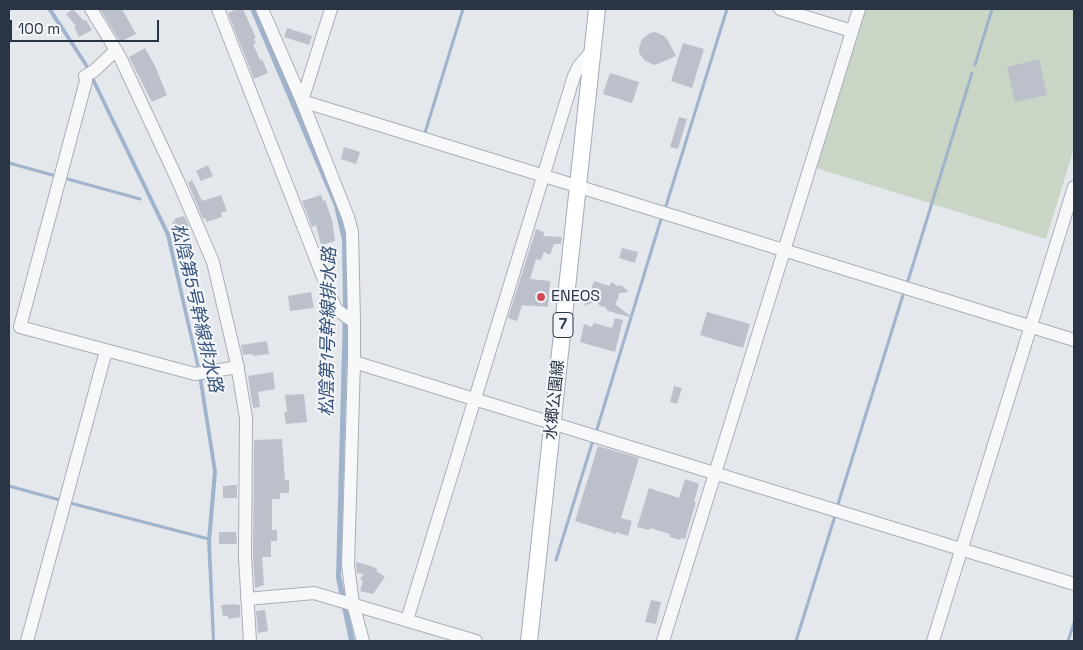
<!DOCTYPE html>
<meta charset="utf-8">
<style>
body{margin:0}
#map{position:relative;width:1083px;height:650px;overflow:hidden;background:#e4e7ec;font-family:"Space Grotesk",sans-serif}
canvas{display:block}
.frame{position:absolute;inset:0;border:10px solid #2b3445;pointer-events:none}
.scale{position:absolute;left:10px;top:20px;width:149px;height:22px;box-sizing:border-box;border:2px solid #2b3445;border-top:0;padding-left:6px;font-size:15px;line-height:18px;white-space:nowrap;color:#2b3445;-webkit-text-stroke:4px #f4f6f9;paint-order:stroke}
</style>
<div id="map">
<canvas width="1083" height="650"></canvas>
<div class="frame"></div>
<div class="scale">100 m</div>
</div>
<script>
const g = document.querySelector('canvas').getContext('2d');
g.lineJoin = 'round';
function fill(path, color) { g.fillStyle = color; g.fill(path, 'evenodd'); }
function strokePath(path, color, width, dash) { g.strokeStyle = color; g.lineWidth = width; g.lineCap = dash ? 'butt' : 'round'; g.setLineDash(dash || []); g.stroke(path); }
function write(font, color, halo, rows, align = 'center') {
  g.font = font + ' "Space Grotesk","Noto Sans JP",sans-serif'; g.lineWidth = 4; g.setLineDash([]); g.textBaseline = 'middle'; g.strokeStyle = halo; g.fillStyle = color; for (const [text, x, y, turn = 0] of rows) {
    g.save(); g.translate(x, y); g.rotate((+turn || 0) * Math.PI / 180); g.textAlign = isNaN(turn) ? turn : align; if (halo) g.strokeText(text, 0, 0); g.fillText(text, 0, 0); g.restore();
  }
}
const green = new Path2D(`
 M 865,9 L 1074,9 L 1074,148 L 1046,239 L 816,168 Z`);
const water = new Path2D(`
 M 47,9 L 52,9 L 87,63 L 170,234 L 202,377 L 217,472 L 211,541 L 215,641 L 212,641 L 207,540 L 213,471 L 197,369 L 166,235 L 84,65 Z
 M 250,9 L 256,9 L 268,35 L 339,207 L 348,241 L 348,323 L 341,576 L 355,641 L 349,641 L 336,578 L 343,310 L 342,240 L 334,206 Z`);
const stream = new Path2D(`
 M 975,65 L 992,9
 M 424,136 L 463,9
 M 9,163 L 56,176
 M 64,178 L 140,199
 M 665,209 L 727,9
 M 907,284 L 972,73
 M 597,429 L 661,219
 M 9,486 L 60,500
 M 70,503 L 209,539
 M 838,504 L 903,295
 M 556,560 L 593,440
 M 796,641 L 835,516
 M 1068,641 L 1074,623`);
const building = new Path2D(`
 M 73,9 L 84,21 L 86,20 L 92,30 L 79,37 L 74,27 L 76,26 L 66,14 Z
 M 100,9 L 122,9 L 136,34 L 120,42 Z
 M 237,9 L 243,9 L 256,38 L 254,39 L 256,43 L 253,44 L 260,60 L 262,59 L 268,73 L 254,79 L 228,13 Z
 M 287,28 L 312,36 L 309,45 L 284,37 Z
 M 655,32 L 664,36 L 667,39 L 676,56 L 655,65 L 645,61 L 639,53 L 639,48 L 642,39 L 650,33 Z
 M 683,43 L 704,49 L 692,88 L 671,81 Z
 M 145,48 L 155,66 L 167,95 L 152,102 L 129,57 Z
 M 1039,59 L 1047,95 L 1015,102 L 1007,67 Z
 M 610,73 L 639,82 L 632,103 L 603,94 Z
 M 679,117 L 687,119 L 678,149 L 670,147 Z
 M 344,147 L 360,152 L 356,164 L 341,159 Z
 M 208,165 L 213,176 L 201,181 L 196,171 Z
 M 192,180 L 202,201 L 221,195 L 227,211 L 221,213 L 222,217 L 207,222 L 205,218 L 203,219 L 188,183 Z
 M 321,195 L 323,201 L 325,200 L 332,220 L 335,241 L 321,245 L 316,225 L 312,227 L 302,201 Z
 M 184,216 L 189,226 L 176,231 L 172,222 L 175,221 L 174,219 Z
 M 536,229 L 544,232 L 543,236 L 562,237 L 561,244 L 554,244 L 550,255 L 544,252 L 541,260 L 536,259 L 530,279 L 550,281 L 548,307 L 522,305 L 517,321 L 508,318 Z
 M 622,248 L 638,252 L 635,263 L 619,258 Z
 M 594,281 L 609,286 L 612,282 L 617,286 L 621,285 L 629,292 L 619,293 L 618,299 L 615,304 L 633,318 L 608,311 L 605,307 L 600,306 L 596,301 L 584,306 L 594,290 L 591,290 Z
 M 311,292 L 314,308 L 290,311 L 288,296 Z
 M 707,312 L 750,324 L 743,348 L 700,335 Z
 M 615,318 L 623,320 L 615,352 L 580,342 L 584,324 L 592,327 L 594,323 L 612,328 Z
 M 267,341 L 269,354 L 253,356 L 253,354 L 243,355 L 241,345 Z
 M 273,372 L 275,389 L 258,392 L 260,407 L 253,408 L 248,376 Z
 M 674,386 L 682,388 L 677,404 L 670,402 Z
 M 304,394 L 307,422 L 286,424 L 284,412 L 287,412 L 285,395 Z
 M 282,439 L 285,480 L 289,480 L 289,493 L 280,493 L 280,499 L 272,499 L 272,530 L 277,530 L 277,541 L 271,541 L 271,557 L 262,557 L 264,585 L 255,588 L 253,557 L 254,440 Z
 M 598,446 L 639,458 L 621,518 L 632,521 L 628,536 L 616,532 L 616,534 L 575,521 Z
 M 685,479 L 699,484 L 694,502 L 696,502 L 685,539 L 681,538 L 680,540 L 670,537 L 670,534 L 650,528 L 649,530 L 637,527 L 649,488 L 679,498 Z
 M 229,485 L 237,485 L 237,498 L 223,498 L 223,486 L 229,486 Z
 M 219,532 L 236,532 L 237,544 L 219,544 Z
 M 356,562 L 374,567 L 378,570 L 376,571 L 385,577 L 373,594 L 360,591 L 363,581 L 360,579 L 364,574 L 357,573 Z
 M 651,600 L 661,602 L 656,624 L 645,622 Z
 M 236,604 L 236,605 L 240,605 L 240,617 L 228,619 L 228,616 L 223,616 L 221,605 Z
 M 265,610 L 268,631 L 258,633 L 256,611 Z`);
const minor = new Path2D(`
 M 91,9 L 120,57 L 178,181 L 213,262 L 237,364 L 246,418 L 245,557 L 250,641
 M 218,9 L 332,300 L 336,309 L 354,322 L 354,362 L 348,565 L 353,604 L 363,641
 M 262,9 L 302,101 L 348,217 L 352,232 L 354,322
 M 331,9 L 302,101 L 1074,340
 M 780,9 L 852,31
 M 116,50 L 94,71 L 85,76 L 86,81 L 20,327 L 195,374 L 238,367
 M 354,362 L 1074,584
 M 247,599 L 314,593 L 476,641
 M 407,620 L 574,76 L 579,66 L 592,51
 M 27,641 L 106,351
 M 663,641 L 859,9
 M 933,641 L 1074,187`);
const major = new Path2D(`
 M 529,641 L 597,9`);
const markers = [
 [541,297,5,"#d1495b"]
];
const shields = [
 [563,325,20]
];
const shieldNames = [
 ["7",563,325]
];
const poiNames = [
 ["ENEOS",551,297]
];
const streetNames = [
 ["水郷公園線",555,400,-84]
];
const waterNames = [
 ["松陰第5号幹線排水路",196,308,77],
 ["松陰第1号幹線排水路",329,332,-89]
];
fill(green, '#c9d6c5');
fill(water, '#9fb4cc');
strokePath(stream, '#9fb4cc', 3);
fill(building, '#bbc0ca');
strokePath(minor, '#a9aeb7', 14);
strokePath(major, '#a3abb8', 18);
strokePath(minor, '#f7f8fa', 12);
strokePath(major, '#fff', 16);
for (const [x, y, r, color] of markers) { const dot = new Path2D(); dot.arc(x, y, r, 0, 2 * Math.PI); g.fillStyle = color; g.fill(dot); strokePath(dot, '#f4f6f9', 2); }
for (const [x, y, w] of shields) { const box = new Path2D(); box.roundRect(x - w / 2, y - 12.5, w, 25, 4); g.fillStyle = '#f4f6f9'; g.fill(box); strokePath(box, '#2b3445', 1); }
write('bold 15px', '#2b3445', null, shieldNames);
write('16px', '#2b3445', '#f4f6f9', poiNames, 'left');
write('16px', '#2b3445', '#f4f6f9', streetNames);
write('italic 18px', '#34527a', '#f4f6f9', waterNames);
</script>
